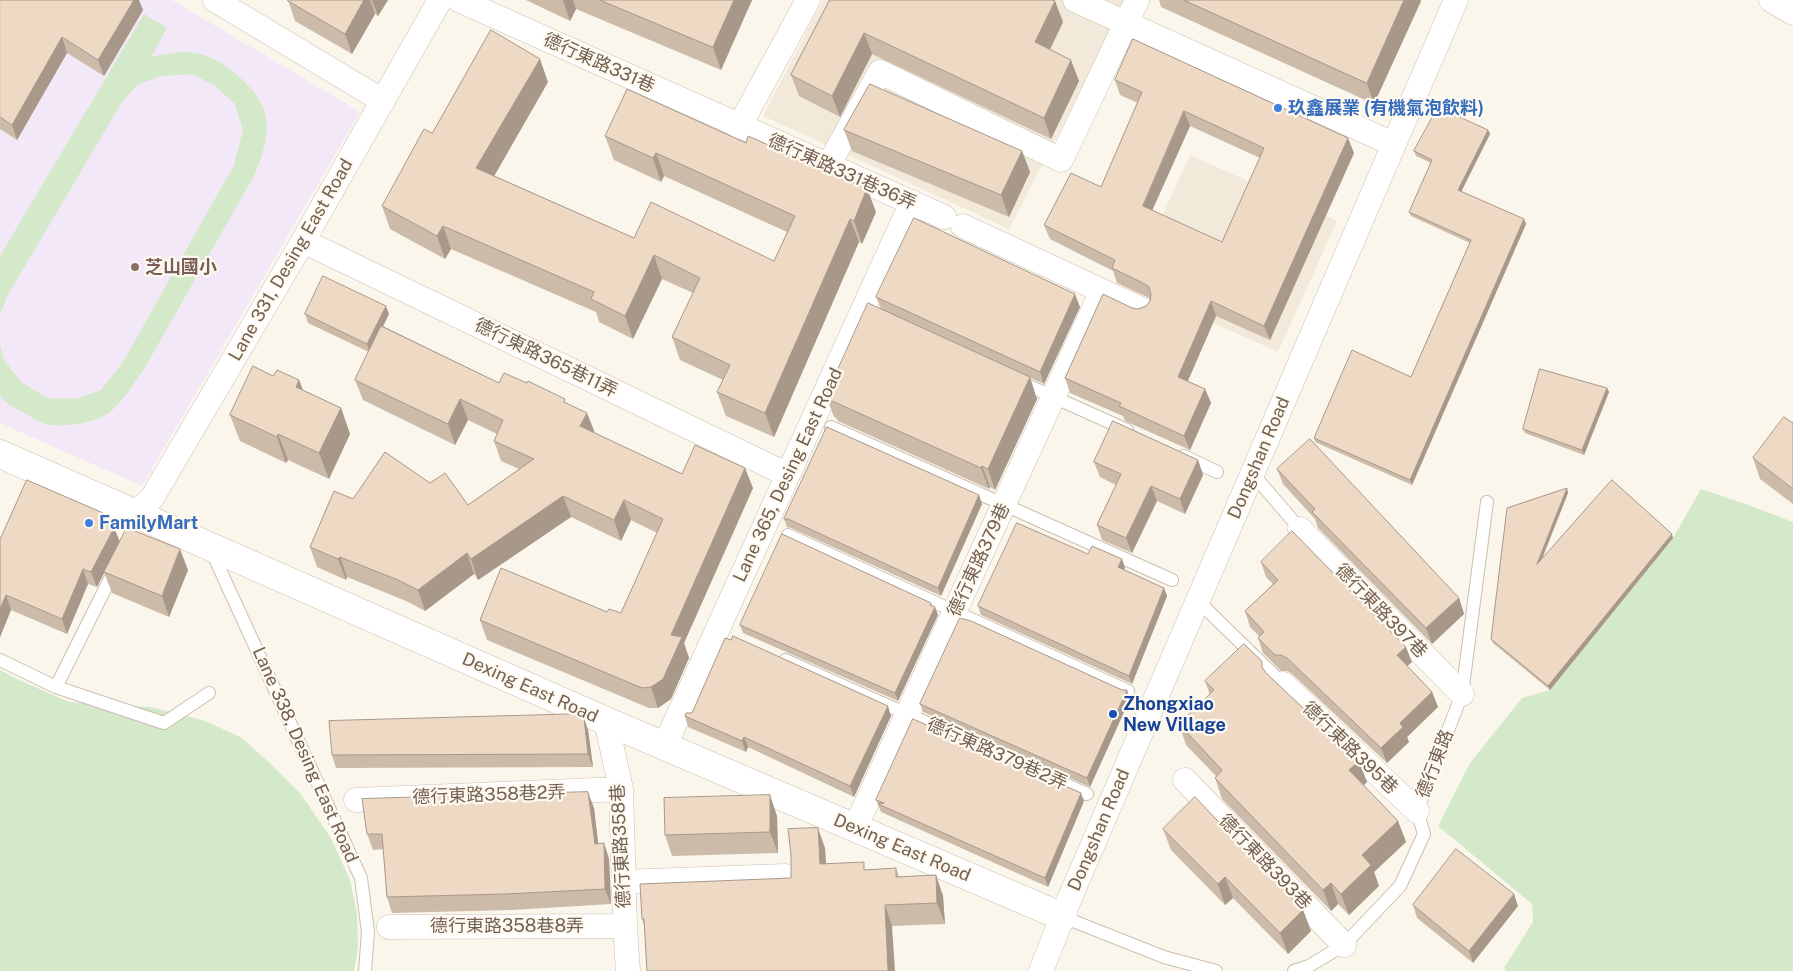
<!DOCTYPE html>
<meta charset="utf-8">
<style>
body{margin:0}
canvas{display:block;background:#fbf6eb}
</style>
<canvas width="1793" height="971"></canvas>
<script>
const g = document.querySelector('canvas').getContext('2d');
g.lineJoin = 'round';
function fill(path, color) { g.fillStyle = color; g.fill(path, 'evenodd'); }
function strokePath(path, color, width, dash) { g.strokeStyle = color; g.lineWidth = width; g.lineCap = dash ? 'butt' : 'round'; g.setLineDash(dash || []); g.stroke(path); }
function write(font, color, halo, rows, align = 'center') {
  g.font = font + ' "Public Sans","Noto Sans TC",sans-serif'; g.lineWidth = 4.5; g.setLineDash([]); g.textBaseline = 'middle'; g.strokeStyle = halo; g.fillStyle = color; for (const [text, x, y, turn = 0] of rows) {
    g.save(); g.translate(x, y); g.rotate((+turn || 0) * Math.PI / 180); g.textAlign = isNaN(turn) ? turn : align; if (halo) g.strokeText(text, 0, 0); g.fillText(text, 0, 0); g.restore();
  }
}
const residential = new Path2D(`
 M 823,0 L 1126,0 L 1087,79 L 1009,229 L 763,116 Z
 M 1190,155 L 1337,221 L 1278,352 L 1180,308 L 1160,221 Z`);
const education = new Path2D(`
 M 0,0 L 172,0 L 360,112 L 142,486 L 0,423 Z`);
const green = new Path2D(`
 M 144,14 L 167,28 L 151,57 C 166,54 181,50 197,53 C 212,56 225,65 237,75 C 274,106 272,132 255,174 L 144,369 C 133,384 124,401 110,412 C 96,423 63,428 46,424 C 40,423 34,418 28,415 C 19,410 5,404 0,395 L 0,344 L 4,360 L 21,382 L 47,398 L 76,399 L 101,390 L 123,362 L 234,165 L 243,130 L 235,104 L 215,86 L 192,74 L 162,76 L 138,84 L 122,102 L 9,293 L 0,314 L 0,256 Z
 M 1701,489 L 1754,507 L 1793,522 L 1793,971 L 1506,971 L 1504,968 L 1533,922 L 1532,904 L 1438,826 L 1470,763 L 1522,698 L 1550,690 L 1673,538 Z
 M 0,670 L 19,680 L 69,702 L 150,707 L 203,720 L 242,738 L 273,766 L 300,793 L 331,838 L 350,880 L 357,914 L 358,947 L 354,971 L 0,971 Z`);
const service = new Path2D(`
 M 1018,381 L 1127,430
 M 831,427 L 1172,580
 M 1184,456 L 1217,472
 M 1252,473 L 1300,529
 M 788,535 L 1128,691
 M 211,550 L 361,878 L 368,932 L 365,971
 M 1198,601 L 1283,684
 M 0,660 L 56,687 L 115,569
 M 785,660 L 1087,794
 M 56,687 L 164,723 L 209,693
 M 1063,917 L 1164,957 L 1216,971
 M 1294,971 L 1309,966 L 1344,945 L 1400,886 L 1424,834 L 1417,811 L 1462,694 L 1487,502`);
const minor = new Path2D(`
 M 215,0 L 383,101
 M 459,0 L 944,217
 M 1075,0 L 1393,144
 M 1771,0 L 1793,13
 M 739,127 L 808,0
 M 828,166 L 880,72 L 1061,160 L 1137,0
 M 963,226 L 1143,310
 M 303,241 L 788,475
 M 135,513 L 152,498 L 303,241 L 440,0
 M 1300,529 L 1462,694
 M 1283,684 L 1417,811
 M 606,721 L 621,789 L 625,926 L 628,971
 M 664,747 L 912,202
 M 1185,780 L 1344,945
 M 356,800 L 621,789
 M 855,828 L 1102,291
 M 623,882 L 785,876
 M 389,927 L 625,926
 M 1041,971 L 1069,900 L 1456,0`);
const tertiary = new Path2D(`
 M 0,454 L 606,721 L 1063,917`);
const wall = new Path2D(`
 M 0,0 L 143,10 L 104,76 L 67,53 L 17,140 L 0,129 Z
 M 288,0 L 388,0 L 378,16 L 375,14 L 352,54 L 295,21 Z
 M 526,0 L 752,0 L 721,70 L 576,9 L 570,21 Z
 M 830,0 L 1063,22 L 1050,49 L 1079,81 L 1051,139 L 872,54 L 840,117 L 799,96 L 791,75 Z
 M 1159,0 L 1420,0 L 1421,1 L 1374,104 L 1161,7 Z
 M 1115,80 L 1354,153 L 1270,340 L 1216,316 L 1188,381 L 1205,389 L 1211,403 L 1190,450 L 1125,421 L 1123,416 L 1070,393 L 1065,378 L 1132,308 L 1138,309 L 1146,306 L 1150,301 L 1150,299 L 1149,298 L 1117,283 L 1113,271 L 1050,239 L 1044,225 L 1101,187 L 1138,103 L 1120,95 ZM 1190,126 L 1260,158 L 1222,242 L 1152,210 Z
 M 548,82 L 494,176 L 634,238 L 774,261 L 787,232 L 664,176 L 661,182 L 614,160 L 605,136 L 876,212 L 862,244 L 859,242 L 774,437 L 726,416 L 717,392 L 723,380 L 680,360 L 672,337 L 693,293 L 662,279 L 633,339 L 599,322 L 596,312 L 451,249 L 445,259 L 390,229 L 382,206 L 432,133 Z
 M 844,130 L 1022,151 L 1030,172 L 1009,217 L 852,151 Z
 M 1488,130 L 1490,134 L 1461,192 L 1524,219 L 1526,224 L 1412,485 L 1315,442 L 1314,438 L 1411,377 L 1470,243 L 1411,216 L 1409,212 L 1431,163 L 1416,156 L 1414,151 Z
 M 876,297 L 1080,307 L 1044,384 L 944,338 L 1037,399 L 995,490 L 990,487 L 989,489 L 838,421 L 836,418 L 834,417 L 826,396 L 881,309 Z
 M 305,314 L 389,314 L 383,326 L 499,383 L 567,403 L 594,433 L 682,474 L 753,488 L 684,643 L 689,658 L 671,699 L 658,708 L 649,708 L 487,640 L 480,620 L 607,612 L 621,613 L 657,533 L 631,520 L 621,541 L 571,517 L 478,580 L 474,574 L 425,611 L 406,601 L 347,577 L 346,580 L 317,567 L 310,547 L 353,499 L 430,483 L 468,505 L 519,469 L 501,461 L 494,441 L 497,434 L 468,420 L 455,445 L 363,400 L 355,380 L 369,352 L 308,323 Z
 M 273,376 L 299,380 L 303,390 L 341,408 L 350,434 L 329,479 L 288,460 L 286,463 L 240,441 L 230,415 Z
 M 1607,388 L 1609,392 L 1584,455 L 1525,433 L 1523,429 Z
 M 1793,423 L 1793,504 L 1760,479 L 1753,458 Z
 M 1198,460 L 1203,475 L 1185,514 L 1157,501 L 1132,553 L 1102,540 L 1097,525 L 1116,485 L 1100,477 L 1094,462 Z
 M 1277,469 L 1459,598 L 1464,614 L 1432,644 L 1318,528 L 1315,519 L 1283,484 Z
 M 1567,488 L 1568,493 L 1543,557 L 1673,538 L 1550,690 L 1493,643 L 1491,639 Z
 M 979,495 L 982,504 L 941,596 L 791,528 L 787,527 L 784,519 Z
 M 108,525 L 114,528 L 120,542 L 188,570 L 169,617 L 112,593 L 104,572 L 97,587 L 88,584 L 67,634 L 11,610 L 0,637 L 0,540 Z
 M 1088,554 L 1122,559 L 1125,568 L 1124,570 L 1164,588 L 1167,596 L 1132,684 L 981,615 L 978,606 Z
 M 1261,562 L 1412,662 L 1407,666 L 1432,692 L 1438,707 L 1407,737 L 1409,742 L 1387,763 L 1292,674 L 1287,671 L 1281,671 L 1263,653 L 1258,638 L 1259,636 L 1250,627 L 1245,611 L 1273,584 L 1266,577 Z
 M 932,605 L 938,615 L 898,701 L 743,633 L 740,625 Z
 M 1266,673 L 1359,761 L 1367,782 L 1363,785 L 1398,821 L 1406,842 L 1374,872 L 1379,886 L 1349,915 L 1338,904 L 1331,911 L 1222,799 L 1215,778 L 1216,776 L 1186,745 L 1179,724 L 1210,695 L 1205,681 Z
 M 1122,690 L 1130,699 L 1090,787 L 923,712 L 920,704 Z
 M 685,716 L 891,716 L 854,797 L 748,747 L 746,752 L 688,727 Z
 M 584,718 L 588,730 L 593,767 L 336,768 L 332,755 Z
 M 876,800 L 1084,801 L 1048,887 L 881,812 Z
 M 594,808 L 598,843 L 604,843 L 609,859 L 611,904 L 512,910 L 392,913 L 387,897 L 383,849 L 373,850 L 367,834 Z
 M 777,816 L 778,853 L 672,856 L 665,835 Z
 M 1163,829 L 1303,910 L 1311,931 L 1288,954 L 1233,898 L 1225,905 L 1171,850 Z
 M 825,848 L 826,864 L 867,870 L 896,868 L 899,877 L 936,875 L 943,896 L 945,924 L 892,926 L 645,928 L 642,919 L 791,878 Z
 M 1413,905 L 1518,906 L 1473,963 L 1417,918 Z`);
const shadedWall = new Path2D(`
 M 134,0 L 139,0 L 143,10 L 104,76 L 98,60 Z
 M 364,0 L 370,0 L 375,14 L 352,54 L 345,34 Z
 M 372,0 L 388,0 L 378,16 Z
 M 563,0 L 573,0 L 576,9 L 570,21 Z
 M 734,0 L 752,0 L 721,70 L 713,47 Z
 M 1404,0 L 1420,0 L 1421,1 L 1374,104 L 1367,83 Z
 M 1055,1 L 1063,22 L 1043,64 L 1035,42 Z
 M 864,33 L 872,54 L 840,117 L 832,96 Z
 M 62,37 L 67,53 L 17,140 L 12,125 Z
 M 540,59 L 548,82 L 485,192 L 476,168 Z
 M 1071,60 L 1079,81 L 1051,139 L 1044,118 Z
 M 1184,111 L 1190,126 L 1148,220 L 1143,206 Z
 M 1488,130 L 1490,134 L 1460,194 L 1458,190 Z
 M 1348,138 L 1354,153 L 1270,340 L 1264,326 Z
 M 1022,151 L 1030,172 L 1009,217 L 1001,195 Z
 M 656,153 L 664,176 L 661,182 L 653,158 Z
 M 867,188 L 876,212 L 862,244 L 854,221 Z
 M 850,219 L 859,242 L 774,437 L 765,413 Z
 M 1524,219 L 1526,224 L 1412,485 L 1410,480 Z
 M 443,226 L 451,249 L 445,259 L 437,236 Z
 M 654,255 L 662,279 L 633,339 L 625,316 Z
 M 1075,294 L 1080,307 L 1044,384 L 1040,372 Z
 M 1211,301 L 1216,316 L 1183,392 L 1178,377 Z
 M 386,306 L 389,314 L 370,353 L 367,344 Z
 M 1030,377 L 1037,399 L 995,490 L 988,469 Z
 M 299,380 L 309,407 L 296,387 Z
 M 1607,388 L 1609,392 L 1584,455 L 1582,450 Z
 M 1205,389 L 1211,403 L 1190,450 L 1184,436 Z
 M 460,399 L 468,420 L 455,445 L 448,424 Z
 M 341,408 L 350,434 L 329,479 L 319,453 Z
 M 587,413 L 595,433 L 580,426 Z
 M 278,434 L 288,460 L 286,463 L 277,437 Z
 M 1198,460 L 1203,475 L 1185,514 L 1180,499 Z
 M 982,466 L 990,487 L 989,489 L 981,468 Z
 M 745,468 L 753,488 L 684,643 L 689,658 L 671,699 L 658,708 L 651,687 L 671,635 Z
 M 1151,486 L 1157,501 L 1132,553 L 1126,538 Z
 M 1567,488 L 1568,493 L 1538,568 L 1537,564 Z
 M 979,495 L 982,504 L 941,596 L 938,588 Z
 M 563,496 L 571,517 L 478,580 L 471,559 Z
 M 624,500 L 631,520 L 621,541 L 614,520 Z
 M 103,513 L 109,528 L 100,522 Z
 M 114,528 L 120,542 L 97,587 L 91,572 Z
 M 1672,534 L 1673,538 L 1550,690 L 1548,686 Z
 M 180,549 L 188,570 L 169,617 L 162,596 Z
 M 467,553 L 474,574 L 425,611 L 418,590 Z
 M 340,557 L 347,577 L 346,580 L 338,559 Z
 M 1122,559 L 1125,568 L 1121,576 L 1118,567 Z
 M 83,569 L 88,584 L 67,634 L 62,619 Z
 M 1164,588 L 1167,596 L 1132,684 L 1129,676 Z
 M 6,595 L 11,610 L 0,637 L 0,609 Z
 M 1459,598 L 1464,614 L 1432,644 L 1426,628 Z
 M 931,603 L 933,610 L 935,607 L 938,615 L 898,701 L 895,693 Z
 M 1406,647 L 1412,662 L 1402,671 L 1397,655 Z
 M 1127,690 L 1130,699 L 1090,787 L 1087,778 Z
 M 1432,692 L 1438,707 L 1407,737 L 1409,742 L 1387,763 L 1381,748 L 1400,723 Z
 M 888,706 L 891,716 L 854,797 L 850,786 Z
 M 584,718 L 588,730 L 593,767 L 588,754 Z
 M 744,737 L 748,747 L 746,752 L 742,741 Z
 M 1359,761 L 1367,782 L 1357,792 L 1349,770 Z
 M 588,792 L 594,808 L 600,859 L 595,844 Z
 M 1081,793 L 1084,801 L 1048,887 L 1045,878 Z
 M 770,795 L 777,816 L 778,853 L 770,832 Z
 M 1398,821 L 1406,842 L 1374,872 L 1379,886 L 1349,915 L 1341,894 L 1362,855 Z
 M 818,828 L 825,848 L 827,885 L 820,864 Z
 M 604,843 L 609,859 L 611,904 L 605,889 Z
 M 936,875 L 943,896 L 945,924 L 937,903 Z
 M 1225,877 L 1233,898 L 1225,905 L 1218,884 Z
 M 1331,883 L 1338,904 L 1331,911 L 1323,890 Z
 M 1514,894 L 1518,906 L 1473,963 L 1469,951 Z
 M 885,905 L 892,926 L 895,971 L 888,971 Z
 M 1303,910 L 1311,931 L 1288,954 L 1280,933 Z`);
const building = new Path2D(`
 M 0,0 L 134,0 L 98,60 L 62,37 L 12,125 L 0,117 Z
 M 288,0 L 364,0 L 345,34 L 288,1 Z
 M 600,0 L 734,0 L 713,47 Z
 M 830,0 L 1052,0 L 1055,1 L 1035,42 L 1071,60 L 1044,118 L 864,33 L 832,96 L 791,75 Z
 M 1184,0 L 1404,0 L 1367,83 Z
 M 491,30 L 540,59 L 476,168 L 634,238 L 651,202 L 774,261 L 795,216 L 656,153 L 653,158 L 605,136 L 627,89 L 746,143 L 748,136 L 867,188 L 854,221 L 850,219 L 765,413 L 717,392 L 730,365 L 672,337 L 700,278 L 654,255 L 625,316 L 591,299 L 594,292 L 443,226 L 437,236 L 382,206 L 424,129 L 432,133 Z
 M 1133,39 L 1348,138 L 1264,326 L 1211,301 L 1178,377 L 1205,389 L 1184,436 L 1119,406 L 1121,403 L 1065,378 L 1103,294 L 1132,308 L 1138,309 L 1146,306 L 1150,301 L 1151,294 L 1149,287 L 1143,283 L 1112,268 L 1115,260 L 1044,225 L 1071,173 L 1101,187 L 1142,92 L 1115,80 ZM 1184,111 L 1264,148 L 1222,242 L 1143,206 Z
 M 870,84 L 1022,151 L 1001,195 L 844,130 Z
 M 1438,107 L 1488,130 L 1458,190 L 1524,219 L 1410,480 L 1314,438 L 1352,350 L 1411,377 L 1471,240 L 1409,212 L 1432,160 L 1414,151 Z
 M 914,218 L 1075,294 L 1040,372 L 876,297 Z
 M 323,276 L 386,306 L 367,344 L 305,314 Z
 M 868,303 L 1030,377 L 988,469 L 982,466 L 981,468 L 830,400 L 831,398 L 826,396 Z
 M 381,326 L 499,383 L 504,373 L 527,383 L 528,381 L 565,399 L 564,402 L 587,413 L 580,426 L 682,474 L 695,445 L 745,468 L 671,635 L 682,637 L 663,679 L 651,687 L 642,688 L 480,620 L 501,568 L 607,612 L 609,609 L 621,613 L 663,519 L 624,500 L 614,520 L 563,496 L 471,559 L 467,553 L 418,590 L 398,580 L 340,557 L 338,559 L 310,547 L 334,491 L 353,499 L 385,452 L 430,483 L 445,473 L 468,505 L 534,459 L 494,441 L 503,420 L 460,399 L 448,424 L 355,380 Z
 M 253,366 L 273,376 L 277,370 L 299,380 L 296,387 L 341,408 L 319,453 L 278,434 L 277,437 L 230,415 Z
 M 1540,369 L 1607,388 L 1582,450 L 1523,429 Z
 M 1784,417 L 1793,423 L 1793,489 L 1753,458 Z
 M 1113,421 L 1198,460 L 1180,499 L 1151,486 L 1126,538 L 1097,525 L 1121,474 L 1094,462 Z
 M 827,427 L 979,495 L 938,588 L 788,519 L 784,519 Z
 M 1310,439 L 1459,598 L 1426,628 L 1312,512 L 1315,509 L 1277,469 Z
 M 27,480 L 103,513 L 100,522 L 114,528 L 91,572 L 83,569 L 62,619 L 6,595 L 0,609 L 0,540 Z
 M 1612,480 L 1672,534 L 1548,686 L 1491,639 L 1507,508 L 1567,488 L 1537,564 Z
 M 1017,523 L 1088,554 L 1092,546 L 1122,559 L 1118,567 L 1164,588 L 1129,676 L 978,606 Z
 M 127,528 L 180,549 L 162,596 L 104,572 Z
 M 1292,531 L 1406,647 L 1397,655 L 1432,692 L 1400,723 L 1403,727 L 1381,748 L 1287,658 L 1281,655 L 1275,655 L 1258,638 L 1264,632 L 1245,611 L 1278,580 L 1261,562 Z
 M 782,534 L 931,603 L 930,605 L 935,607 L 895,693 L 740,625 Z
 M 960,618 L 971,621 L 1122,690 L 1127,690 L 1087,778 L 920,704 Z
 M 733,636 L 888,706 L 850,786 L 744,737 L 742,741 L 685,716 L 686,713 L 692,713 L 725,638 L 731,640 Z
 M 1244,644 L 1262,661 L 1262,667 L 1266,673 L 1359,761 L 1349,770 L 1398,821 L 1362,855 L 1371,865 L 1341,894 L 1331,883 L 1323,890 L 1215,778 L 1222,770 L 1179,724 L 1214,690 L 1205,681 Z
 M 575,714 L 584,718 L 588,754 L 332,755 L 329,721 Z
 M 913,719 L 1081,793 L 1045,878 L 878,804 L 884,803 L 876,800 Z
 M 588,792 L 595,844 L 604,843 L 605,889 L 506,894 L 387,897 L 382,834 L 367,834 L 362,799 Z
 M 770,795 L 770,832 L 665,835 L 664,798 Z
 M 1195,797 L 1303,910 L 1280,933 L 1225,877 L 1218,884 L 1163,829 Z
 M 818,828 L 820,864 L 864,862 L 864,870 L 896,868 L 896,877 L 936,875 L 937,903 L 885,905 L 888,971 L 647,971 L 644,919 L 642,919 L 640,884 L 791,878 L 791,854 L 788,829 Z
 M 1456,849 L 1514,894 L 1469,951 L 1413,905 Z`);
const markers = [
 [1278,108,5,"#3f7fe0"],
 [135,267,5,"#8d6e63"],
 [89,523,5,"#3f7fe0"],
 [1113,714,5,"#1a4fb4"]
];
const streetNames = [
 ["德行東路331巷",599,63,24],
 ["德行東路331巷36弄",842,172,24],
 ["Lane 331, Desing East Road",291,260,-60],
 ["德行東路365巷11弄",546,358,26],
 ["Dongshan Road",1259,458,-67],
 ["Lane 365, Desing East Road",788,475,-65],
 ["德行東路379巷",979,560,-65],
 ["德行東路397巷",1381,611,46],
 ["Dexing East Road",530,688,24],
 ["德行東路395巷",1350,748,44],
 ["德行東路379巷2弄",997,754,24],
 ["Lane 338, Desing East Road",305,755,66],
 ["德行東路",1435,764,-69],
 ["德行東路358巷2弄",489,795,-2],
 ["Dongshan Road",1099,830,-67],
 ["德行東路358巷",621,846,-93],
 ["Dexing East Road",902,848,23],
 ["德行東路393巷",1265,862,46],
 ["德行東路358巷8弄",507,926]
];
const shopNames = [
 ["玖鑫展業 (有機氣泡飲料)",1288,108],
 ["FamilyMart",99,523]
];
const educationNames = [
 ["芝山國小",145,267]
];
const transitNames = [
 ["Zhongxiao",1123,704],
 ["New Village",1123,725]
];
fill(residential, '#f2e9da');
fill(education, '#f3e8f8');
fill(green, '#d4e8ca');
strokePath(service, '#ccbfb2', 14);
strokePath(minor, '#ccbfb2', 25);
strokePath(tertiary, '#ccbfb2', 29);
strokePath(service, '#fff', 12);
strokePath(minor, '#fff', 24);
strokePath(tertiary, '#fff', 28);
fill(wall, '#cdbba9');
fill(shadedWall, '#a7988a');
fill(building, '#eed9c5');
strokePath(building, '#a7988a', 1);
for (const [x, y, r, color] of markers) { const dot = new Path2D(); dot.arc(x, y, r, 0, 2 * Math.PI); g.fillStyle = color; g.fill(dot); strokePath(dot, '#fefaf1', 2); }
write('18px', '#746050', '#fefaf1', streetNames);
write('bold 18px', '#366cbe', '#fefaf1', shopNames, 'left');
write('bold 18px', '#785e54', '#fefaf1', educationNames, 'left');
write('bold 18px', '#164399', '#fefaf1', transitNames, 'left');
</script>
